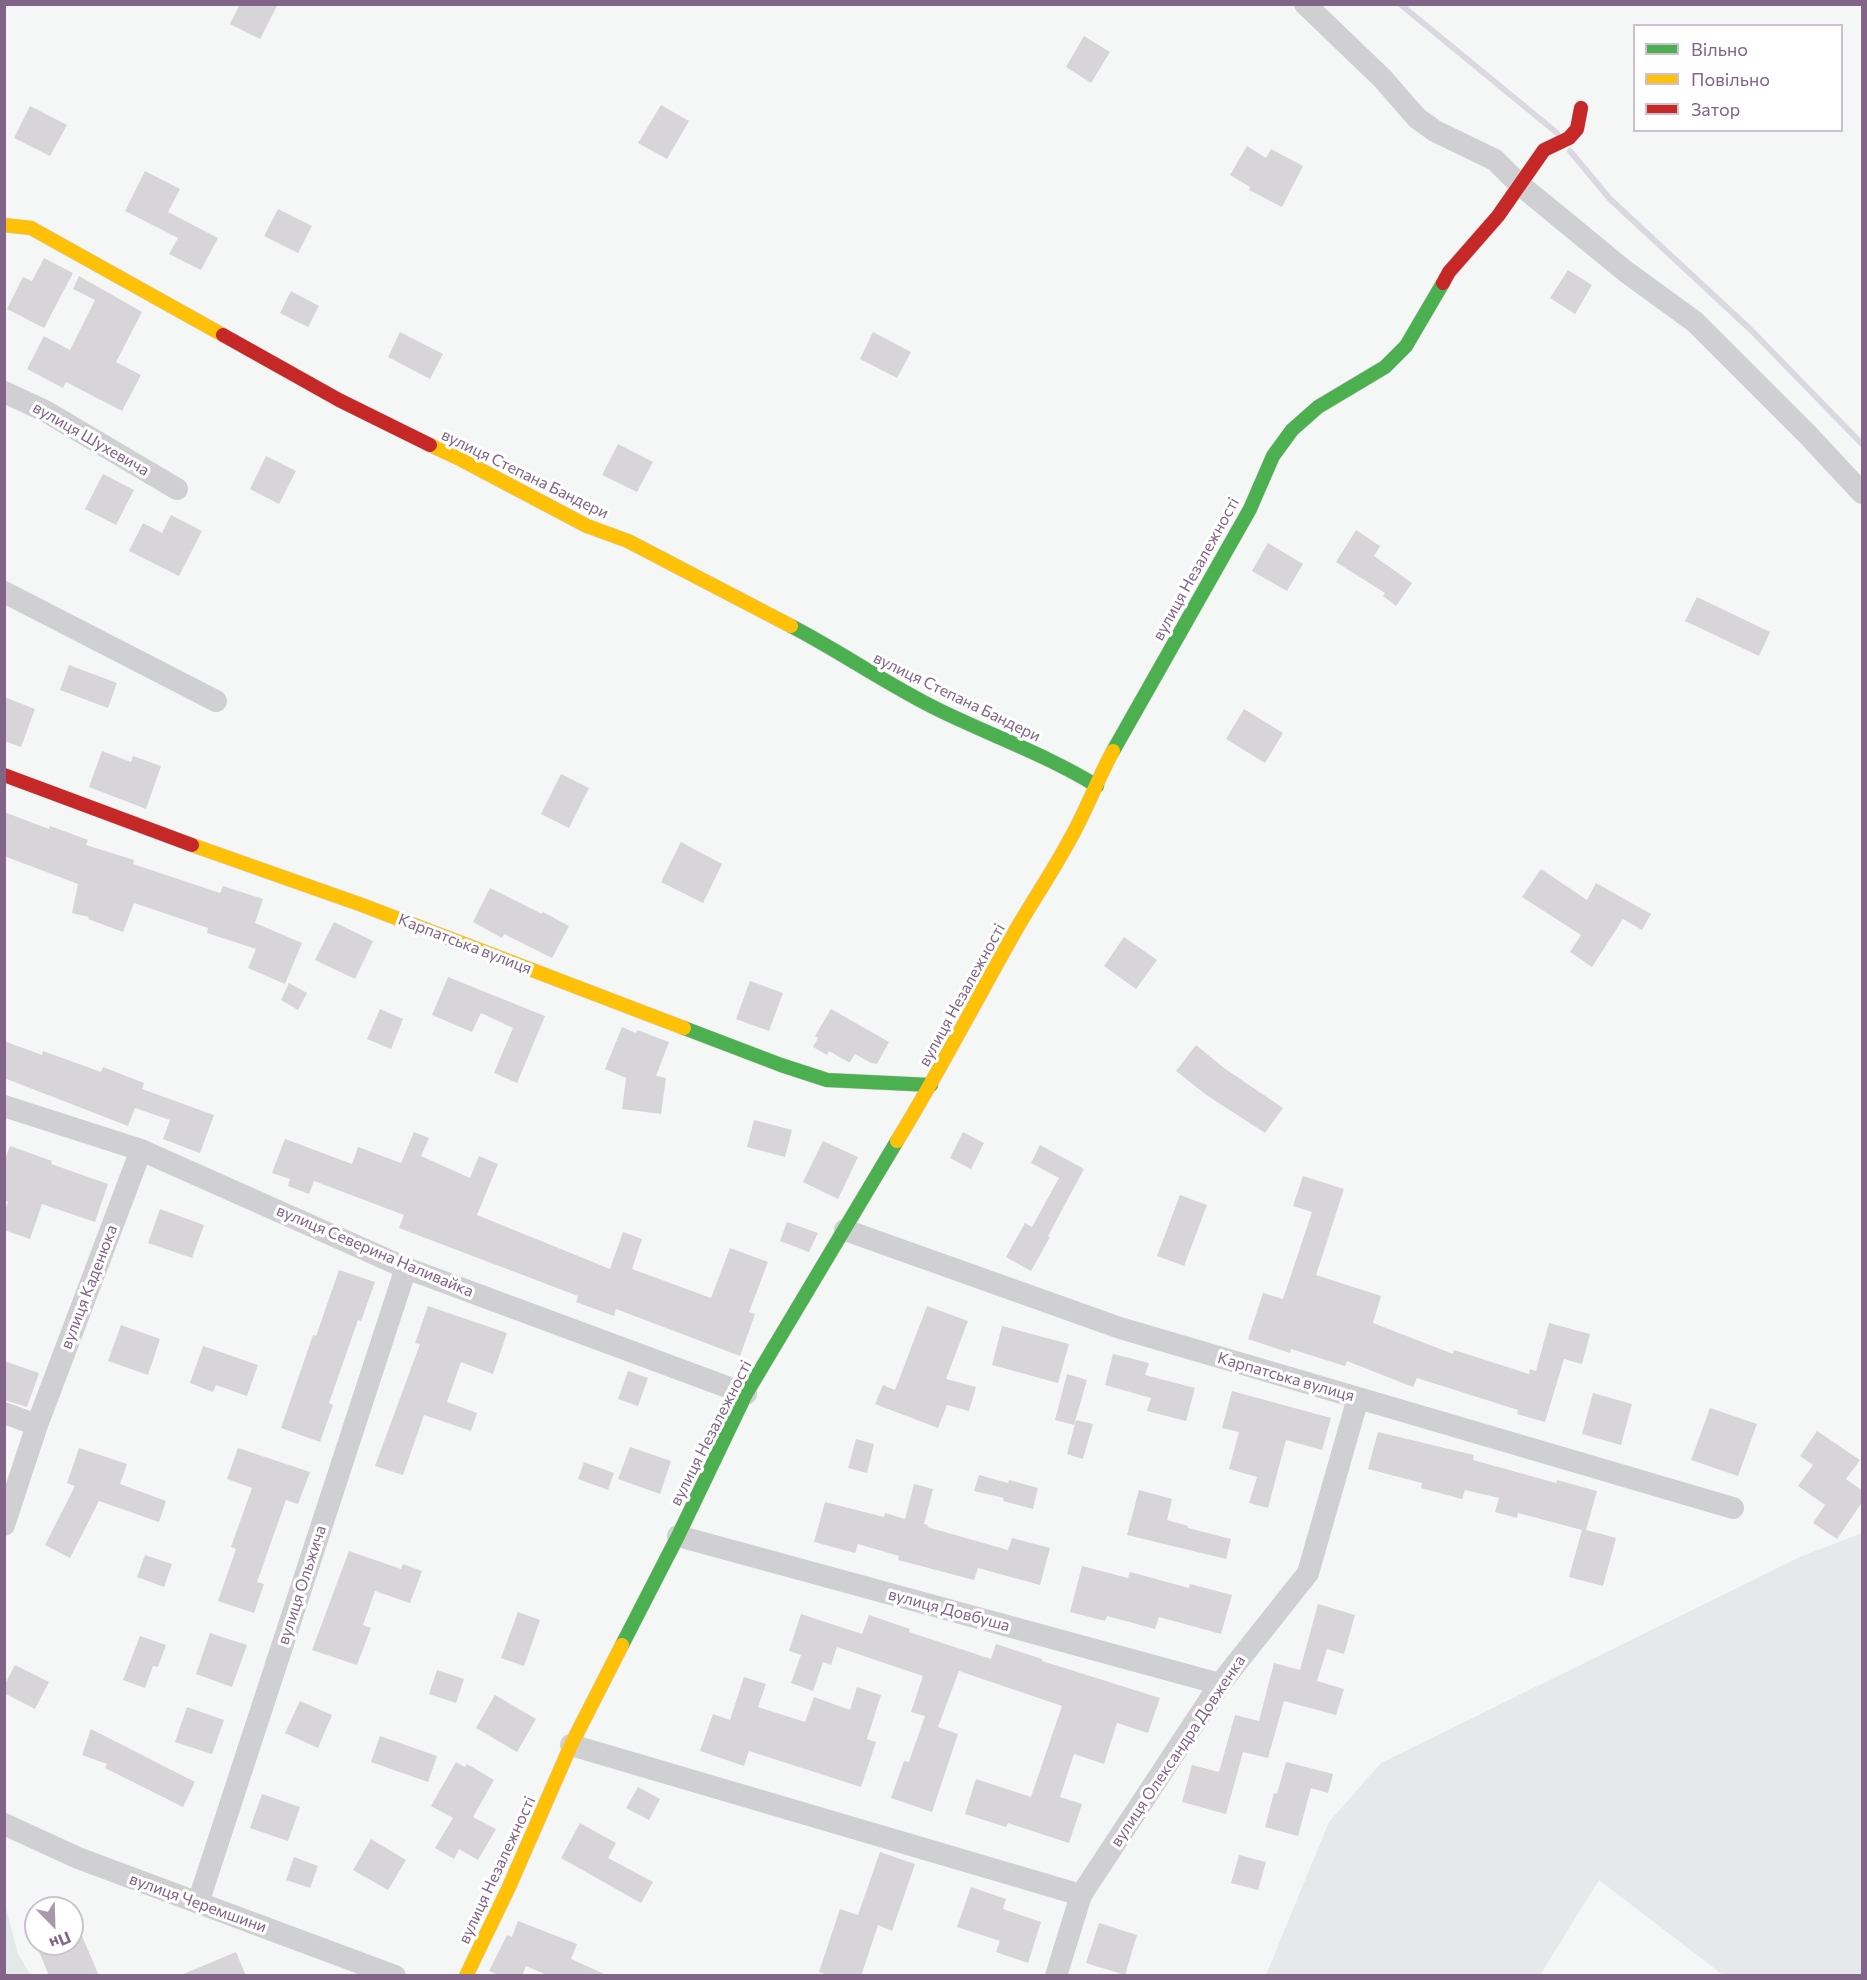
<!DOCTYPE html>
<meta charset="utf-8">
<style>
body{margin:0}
#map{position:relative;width:1867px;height:1980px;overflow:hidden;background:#f5f7f6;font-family:Commissioner,sans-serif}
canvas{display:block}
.frame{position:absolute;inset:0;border:6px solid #816488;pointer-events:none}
.legend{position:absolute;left:1633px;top:24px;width:210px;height:108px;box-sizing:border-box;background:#fff;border:2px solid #cdc1cf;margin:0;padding:8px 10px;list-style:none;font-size:18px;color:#816488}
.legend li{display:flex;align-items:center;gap:12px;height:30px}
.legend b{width:30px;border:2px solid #cdc1cf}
.north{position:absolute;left:24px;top:1896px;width:60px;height:60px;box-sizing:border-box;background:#fff;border:2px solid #cdc1cf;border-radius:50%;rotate:157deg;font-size:16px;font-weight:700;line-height:24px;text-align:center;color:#816488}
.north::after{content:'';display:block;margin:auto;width:21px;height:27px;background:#aa97ae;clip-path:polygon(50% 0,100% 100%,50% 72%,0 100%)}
</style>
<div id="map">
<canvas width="1867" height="1980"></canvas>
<div class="frame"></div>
<ul class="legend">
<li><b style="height:8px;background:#4caf50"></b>Вільно</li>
<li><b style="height:8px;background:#ffc107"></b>Повільно</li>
<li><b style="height:8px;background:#c62828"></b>Затор</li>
</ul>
<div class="north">Пн</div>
</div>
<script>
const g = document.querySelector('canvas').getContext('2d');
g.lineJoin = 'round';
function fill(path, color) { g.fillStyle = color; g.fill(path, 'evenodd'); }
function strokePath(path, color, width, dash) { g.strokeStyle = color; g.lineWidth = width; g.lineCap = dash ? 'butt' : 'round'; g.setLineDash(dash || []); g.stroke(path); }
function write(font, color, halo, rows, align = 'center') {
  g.font = font + ' Commissioner,sans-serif'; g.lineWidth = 6; g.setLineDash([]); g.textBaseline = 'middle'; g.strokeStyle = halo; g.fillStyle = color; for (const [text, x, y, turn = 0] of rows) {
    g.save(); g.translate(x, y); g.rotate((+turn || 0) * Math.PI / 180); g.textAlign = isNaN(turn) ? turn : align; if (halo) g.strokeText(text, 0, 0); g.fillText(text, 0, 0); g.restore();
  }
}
const built = new Path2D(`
 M 1862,1533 L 1862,1975 L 1723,1975 L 1599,1880 L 1540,1975 L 1266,1975 L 1329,1822 L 1381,1763 L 1800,1557 Z`);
const green = new Path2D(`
 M 4,1900 L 18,1954 L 30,1974 L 29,1975 L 5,1975 Z`);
const stream = new Path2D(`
 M 1400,4 L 1557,133
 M 1570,151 L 1610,199 L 1751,330 L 1862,444`);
const building = new Path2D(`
 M 240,4 L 278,4 L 260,39 L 230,24 Z
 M 1084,36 L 1110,52 L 1091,83 L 1066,67 Z
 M 661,105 L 689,121 L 667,159 L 638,143 Z
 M 30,106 L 67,125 L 50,156 L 14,138 Z
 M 1247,146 L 1266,158 L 1271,149 L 1303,166 L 1282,207 L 1249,190 L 1250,187 L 1230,175 Z
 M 145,171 L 180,189 L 168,212 L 218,238 L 201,270 L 169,254 L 178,238 L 125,211 Z
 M 278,209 L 312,226 L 298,253 L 264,236 Z
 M 44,258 L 73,273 L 44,328 L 7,309 L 23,277 L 32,281 Z
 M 1568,270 L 1592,285 L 1575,314 L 1550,298 Z
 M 79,276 L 142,312 L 116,362 L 141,375 L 122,411 L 66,382 L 63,388 L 27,369 L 44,336 L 70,350 L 95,300 L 73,289 Z
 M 291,291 L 319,306 L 308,327 L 280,313 Z
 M 400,332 L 443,354 L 430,379 L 388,357 Z
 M 873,332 L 911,352 L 897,378 L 860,359 Z
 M 618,444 L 653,462 L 637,492 L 602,475 Z
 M 266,456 L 296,471 L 279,504 L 250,489 Z
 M 103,474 L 134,490 L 116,525 L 85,509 Z
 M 171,515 L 202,531 L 179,576 L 129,551 L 143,523 L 162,533 Z
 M 1356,530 L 1380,546 L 1374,556 L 1412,583 L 1396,606 L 1383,596 L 1385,593 L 1336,562 Z
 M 1268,543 L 1303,564 L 1287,591 L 1252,571 Z
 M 1697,597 L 1770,632 L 1759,656 L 1685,621 Z
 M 69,665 L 117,683 L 108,708 L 60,690 Z
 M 4,697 L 35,709 L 21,747 L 4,741 Z
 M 1244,709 L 1283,733 L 1265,763 L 1226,739 Z
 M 102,751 L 131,762 L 133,756 L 161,766 L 146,809 L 89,787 Z
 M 561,774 L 589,788 L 569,828 L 541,814 Z
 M 4,812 L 49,829 L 50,826 L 88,840 L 86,845 L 134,860 L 133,864 L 220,893 L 223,886 L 263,899 L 255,923 L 302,943 L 285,984 L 248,968 L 256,949 L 207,933 L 208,928 L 134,903 L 123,932 L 88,919 L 89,917 L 72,913 L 78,884 L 4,856 Z
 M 681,842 L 722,864 L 703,903 L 661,882 Z
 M 1541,869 L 1587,900 L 1596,883 L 1651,914 L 1642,930 L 1623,919 L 1592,967 L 1570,952 L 1581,935 L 1522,897 Z
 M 490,888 L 542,914 L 543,912 L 569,926 L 552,958 L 504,934 L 502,938 L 473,922 Z
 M 334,922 L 373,941 L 355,979 L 315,960 Z
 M 1124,937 L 1157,960 L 1136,989 L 1104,966 Z
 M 448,977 L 545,1016 L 517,1083 L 494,1073 L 513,1028 L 481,1013 L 472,1032 L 432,1015 Z
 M 750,981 L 783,993 L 769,1031 L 736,1019 Z
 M 289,983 L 307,993 L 298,1010 L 281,1000 Z
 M 380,1009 L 403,1019 L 391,1049 L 367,1039 Z
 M 831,1009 L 889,1042 L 877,1064 L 871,1063 L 855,1054 L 850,1062 L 848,1062 L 829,1051 L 827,1055 L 813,1047 L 818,1038 L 815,1036 Z
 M 622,1027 L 636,1033 L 637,1030 L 669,1042 L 656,1076 L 666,1078 L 661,1114 L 622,1109 L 626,1078 L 605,1069 Z
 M 4,1041 L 42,1055 L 43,1051 L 101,1072 L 103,1067 L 144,1083 L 142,1089 L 214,1115 L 200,1153 L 163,1139 L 170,1120 L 135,1108 L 128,1126 L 4,1078 Z
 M 1196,1045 L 1224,1068 L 1283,1108 L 1265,1133 L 1205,1094 L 1176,1071 Z
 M 754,1120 L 792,1130 L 785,1157 L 747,1147 Z
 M 414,1132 L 429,1138 L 421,1156 L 470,1178 L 479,1156 L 498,1164 L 477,1215 L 610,1269 L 623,1232 L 642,1239 L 632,1269 L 711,1298 L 730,1248 L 768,1262 L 749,1312 L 755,1314 L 740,1356 L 616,1309 L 614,1316 L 576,1302 L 578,1296 L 399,1228 L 404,1215 L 314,1181 L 309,1194 L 288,1186 L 290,1179 L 272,1173 L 285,1139 L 352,1164 L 358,1147 L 401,1163 Z
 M 963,1132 L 984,1143 L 971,1169 L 950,1158 Z
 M 823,1141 L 858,1157 L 838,1199 L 803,1182 Z
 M 1040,1145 L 1084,1169 L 1048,1236 L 1050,1237 L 1031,1271 L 1006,1257 L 1025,1223 L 1032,1227 L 1059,1178 L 1031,1163 Z
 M 10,1146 L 52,1161 L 51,1164 L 108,1184 L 95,1222 L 42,1204 L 30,1239 L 4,1230 L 4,1213 L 8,1202 L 4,1200 L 4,1162 Z
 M 1303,1176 L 1344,1189 L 1316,1275 L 1381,1296 L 1373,1323 L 1453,1354 L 1454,1350 L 1529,1374 L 1530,1369 L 1536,1371 L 1549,1323 L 1590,1334 L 1582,1364 L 1564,1359 L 1545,1422 L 1517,1414 L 1518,1410 L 1417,1378 L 1413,1387 L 1347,1361 L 1345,1366 L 1291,1349 L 1290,1353 L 1248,1339 L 1263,1293 L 1283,1299 L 1312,1212 L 1293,1206 Z
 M 1180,1195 L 1207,1205 L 1184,1266 L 1157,1256 Z
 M 160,1209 L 204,1225 L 192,1258 L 148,1243 Z
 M 787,1222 L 818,1233 L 809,1252 L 780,1241 Z
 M 339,1270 L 375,1282 L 361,1321 L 358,1320 L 329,1403 L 333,1405 L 320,1442 L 281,1428 L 313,1335 L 316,1336 Z
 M 428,1306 L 507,1333 L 493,1374 L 461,1362 L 447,1402 L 477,1413 L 471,1431 L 424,1415 L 403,1475 L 375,1466 L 420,1344 L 415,1343 Z
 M 927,1306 L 968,1321 L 946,1379 L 976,1387 L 969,1411 L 947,1405 L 938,1428 L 875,1404 L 883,1385 L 895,1390 Z
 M 121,1325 L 160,1339 L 148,1375 L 108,1361 Z
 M 1002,1326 L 1069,1344 L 1058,1383 L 992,1365 Z
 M 203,1346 L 258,1365 L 247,1396 L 216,1385 L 213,1392 L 190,1383 Z
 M 1113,1354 L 1149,1363 L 1145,1375 L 1195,1388 L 1186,1421 L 1147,1411 L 1151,1398 L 1105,1385 Z
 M 4,1361 L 39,1373 L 27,1407 L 4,1400 Z
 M 628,1371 L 648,1378 L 638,1406 L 618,1399 Z
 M 1067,1374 L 1087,1380 L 1074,1425 L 1055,1420 Z
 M 1232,1391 L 1331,1418 L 1322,1450 L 1286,1440 L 1268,1508 L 1249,1503 L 1257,1477 L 1229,1469 L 1239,1432 L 1222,1428 Z
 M 1593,1393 L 1632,1404 L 1621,1445 L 1582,1434 Z
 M 1710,1408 L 1757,1424 L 1738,1476 L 1691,1460 Z
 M 1076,1420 L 1093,1424 L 1083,1459 L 1067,1454 Z
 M 1817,1431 L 1860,1460 L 1846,1479 L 1863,1491 L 1863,1501 L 1837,1539 L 1813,1523 L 1825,1505 L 1798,1486 L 1813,1465 L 1800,1456 Z
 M 1378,1432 L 1474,1455 L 1473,1460 L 1556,1483 L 1557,1480 L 1597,1491 L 1586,1530 L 1616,1538 L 1603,1586 L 1569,1577 L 1582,1530 L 1518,1513 L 1517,1518 L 1495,1512 L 1499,1498 L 1465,1490 L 1462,1499 L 1421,1488 L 1422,1483 L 1368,1469 Z
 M 856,1439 L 874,1444 L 867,1473 L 848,1468 Z
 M 630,1447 L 671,1461 L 660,1494 L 618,1479 Z
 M 79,1448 L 127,1464 L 120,1484 L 166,1501 L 159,1522 L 99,1501 L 70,1558 L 45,1545 L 75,1486 L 67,1483 Z
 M 238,1448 L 310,1472 L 298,1504 L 286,1500 L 257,1582 L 264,1584 L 254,1613 L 218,1601 L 236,1549 L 231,1547 L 252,1488 L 227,1479 Z
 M 584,1462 L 614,1473 L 608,1490 L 578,1479 Z
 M 979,1475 L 1008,1483 L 1009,1480 L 1038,1488 L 1033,1509 L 1003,1501 L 1004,1498 L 974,1491 Z
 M 914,1484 L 933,1489 L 924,1524 L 928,1525 L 927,1527 L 1008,1550 L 1012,1538 L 1050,1548 L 1040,1585 L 978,1568 L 974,1580 L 898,1560 L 899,1556 L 858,1544 L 855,1553 L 814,1542 L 825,1502 L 884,1517 L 885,1513 L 905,1519 Z
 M 1139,1490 L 1172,1499 L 1167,1520 L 1188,1526 L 1188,1528 L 1231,1539 L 1226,1559 L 1127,1535 Z
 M 349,1551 L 401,1569 L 403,1564 L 422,1571 L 410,1603 L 375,1591 L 363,1625 L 371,1628 L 357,1665 L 312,1650 Z
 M 145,1555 L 172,1564 L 164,1587 L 137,1577 Z
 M 1082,1566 L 1128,1578 L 1130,1572 L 1189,1588 L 1190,1584 L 1232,1595 L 1221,1634 L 1159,1617 L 1155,1629 L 1107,1616 L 1105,1621 L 1070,1612 Z
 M 1318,1604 L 1355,1615 L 1344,1654 L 1327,1649 L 1317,1681 L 1344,1689 L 1336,1715 L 1284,1701 L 1268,1758 L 1243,1752 L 1226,1814 L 1182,1802 L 1192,1765 L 1219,1772 L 1235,1715 L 1259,1721 L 1274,1663 L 1300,1670 Z
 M 518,1612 L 540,1620 L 524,1666 L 501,1658 Z
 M 801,1614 L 862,1634 L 869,1615 L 910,1629 L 909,1632 L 991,1659 L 996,1644 L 1042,1659 L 1042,1661 L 1160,1698 L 1148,1733 L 1117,1723 L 1104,1764 L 1074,1754 L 1060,1797 L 1082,1804 L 1069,1843 L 1008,1823 L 1006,1827 L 965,1814 L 976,1779 L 1031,1797 L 1062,1706 L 959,1671 L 938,1727 L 958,1734 L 932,1812 L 891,1798 L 904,1761 L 909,1762 L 925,1716 L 911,1712 L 923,1676 L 837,1647 L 831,1665 L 823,1662 L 813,1691 L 791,1683 L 801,1655 L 789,1651 Z
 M 210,1633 L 247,1645 L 232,1687 L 196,1674 Z
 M 140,1636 L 166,1645 L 158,1667 L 153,1666 L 145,1688 L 123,1680 Z
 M 15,1665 L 49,1682 L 35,1709 L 4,1693 L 4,1686 Z
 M 437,1670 L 464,1679 L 456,1703 L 429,1694 Z
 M 744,1677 L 766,1684 L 758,1707 L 805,1722 L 814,1697 L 850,1710 L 857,1687 L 881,1695 L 867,1739 L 876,1742 L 861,1787 L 749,1751 L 744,1766 L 700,1751 L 713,1714 L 730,1720 Z
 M 495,1695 L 536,1719 L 517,1752 L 476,1728 Z
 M 300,1701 L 332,1715 L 318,1748 L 285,1733 Z
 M 187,1707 L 224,1720 L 212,1754 L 175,1742 Z
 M 91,1729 L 195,1782 L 183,1807 L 105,1768 L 107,1764 L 82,1755 Z
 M 380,1736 L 437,1756 L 428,1782 L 371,1762 Z
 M 456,1762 L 465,1767 L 467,1764 L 494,1780 L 473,1817 L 496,1829 L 478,1860 L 459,1849 L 454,1859 L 435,1848 L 453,1818 L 431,1806 Z
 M 1286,1762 L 1333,1774 L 1328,1793 L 1311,1788 L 1298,1836 L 1265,1827 L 1274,1793 L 1277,1794 Z
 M 638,1787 L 660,1799 L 649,1820 L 626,1808 Z
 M 262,1794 L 300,1807 L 288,1841 L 250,1828 Z
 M 580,1823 L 616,1843 L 608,1858 L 653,1882 L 641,1903 L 561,1858 Z
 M 371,1839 L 406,1860 L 388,1890 L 353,1870 Z
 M 880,1852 L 915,1864 L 892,1931 L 878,1925 L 861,1976 L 829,1976 L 819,1972 L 840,1909 L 858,1915 Z
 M 1239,1855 L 1266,1862 L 1258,1890 L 1231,1883 Z
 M 294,1857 L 318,1866 L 310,1888 L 286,1880 Z
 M 971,1887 L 1006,1899 L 1003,1909 L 1041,1922 L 1028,1963 L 996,1952 L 1000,1941 L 957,1927 Z
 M 72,1912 L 99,1976 L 49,1976 L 36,1944 L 72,1944 Z
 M 518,1921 L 577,1944 L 571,1959 L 609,1976 L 549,1976 L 526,1966 L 522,1976 L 501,1976 L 489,1971 L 507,1935 L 512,1937 Z
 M 1099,1923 L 1137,1935 L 1125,1975 L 1086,1963 Z
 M 236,1952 L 246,1976 L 181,1976 L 181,1975 Z`);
const street = new Path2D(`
 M 1305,4 L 1382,78 L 1417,118 L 1435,131 L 1495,160 L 1519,184 L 1625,271 L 1695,322 L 1808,435 L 1862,493
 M 4,392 L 45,411 L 177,489
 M 4,592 L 216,701
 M 4,1106 L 141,1150 L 406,1268 L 746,1394
 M 845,1230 L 1120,1328 L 1733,1508
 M 4,1413 L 37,1425
 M 4,1525 L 37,1425 L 141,1150
 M 678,1536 L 1220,1684
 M 571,1745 L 1081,1895
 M 4,1824 L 78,1858 L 395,1976
 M 198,1903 L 406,1268
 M 1056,1976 L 1081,1895 L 1220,1684 L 1308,1573 L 1358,1398`);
const fast = new Path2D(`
 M 791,626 C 841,652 888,685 939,710 C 992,736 1047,755 1097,786
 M 1113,751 L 1250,509 L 1273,456 L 1292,430 L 1318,407 L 1385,367 L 1406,346 L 1443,283
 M 684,1028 L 781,1065 L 827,1080 L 931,1085
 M 622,1645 L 678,1536 L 746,1394 L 897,1141`);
const slow = new Path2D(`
 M 4,225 L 31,228 L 223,335
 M 430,445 L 462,460 L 587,526 L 628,541 L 791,626
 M 192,845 L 362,905 L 684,1028
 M 897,1141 C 938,1074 974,1004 1013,935 C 1031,903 1052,873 1069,841 C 1086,812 1097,780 1113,751
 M 466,1976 L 509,1887 L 571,1745 L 622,1645`);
const jam = new Path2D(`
 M 1443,283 L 1449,272 L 1498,216 L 1544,150 L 1569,138 L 1577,129 L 1581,108
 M 223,335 L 339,400 L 430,445
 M 4,775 L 192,845`);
const streetNames = [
 ["вулиця Шухевича",91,439,30],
 ["вулиця Степана Бандери",525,474,26],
 ["вулиця Незалежності",1196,569,-61],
 ["вулиця Степана Бандери",957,697,26],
 ["Карпатська вулиця",465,944,21],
 ["вулиця Незалежності",962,995,-61],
 ["вулиця Северина Наливайка",375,1251,23],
 ["вулиця Каденюка",89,1287,-69],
 ["Карпатська вулиця",1286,1377,16],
 ["вулиця Незалежності",711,1433,-63],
 ["вулиця Ольжича",302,1585,-72],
 ["вулиця Довбуша",949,1610,15],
 ["вулиця Олександра Довженка",1178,1751,-56],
 ["вулиця Незалежності",497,1870,-65],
 ["вулиця Черемшини",198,1903,20]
];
fill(built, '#e7e8ea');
fill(green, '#e2e9e8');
strokePath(stream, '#dcd8e0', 6);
fill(building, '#d7d5d8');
strokePath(fast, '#d4d2d5', 15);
strokePath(slow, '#d4d2d5', 15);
strokePath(jam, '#d4d2d5', 15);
strokePath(street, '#d0cfd1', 22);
strokePath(fast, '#4caf50', 14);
strokePath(slow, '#ffc107', 14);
strokePath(jam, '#c62828', 14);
write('16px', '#816488', '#fff', streetNames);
</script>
